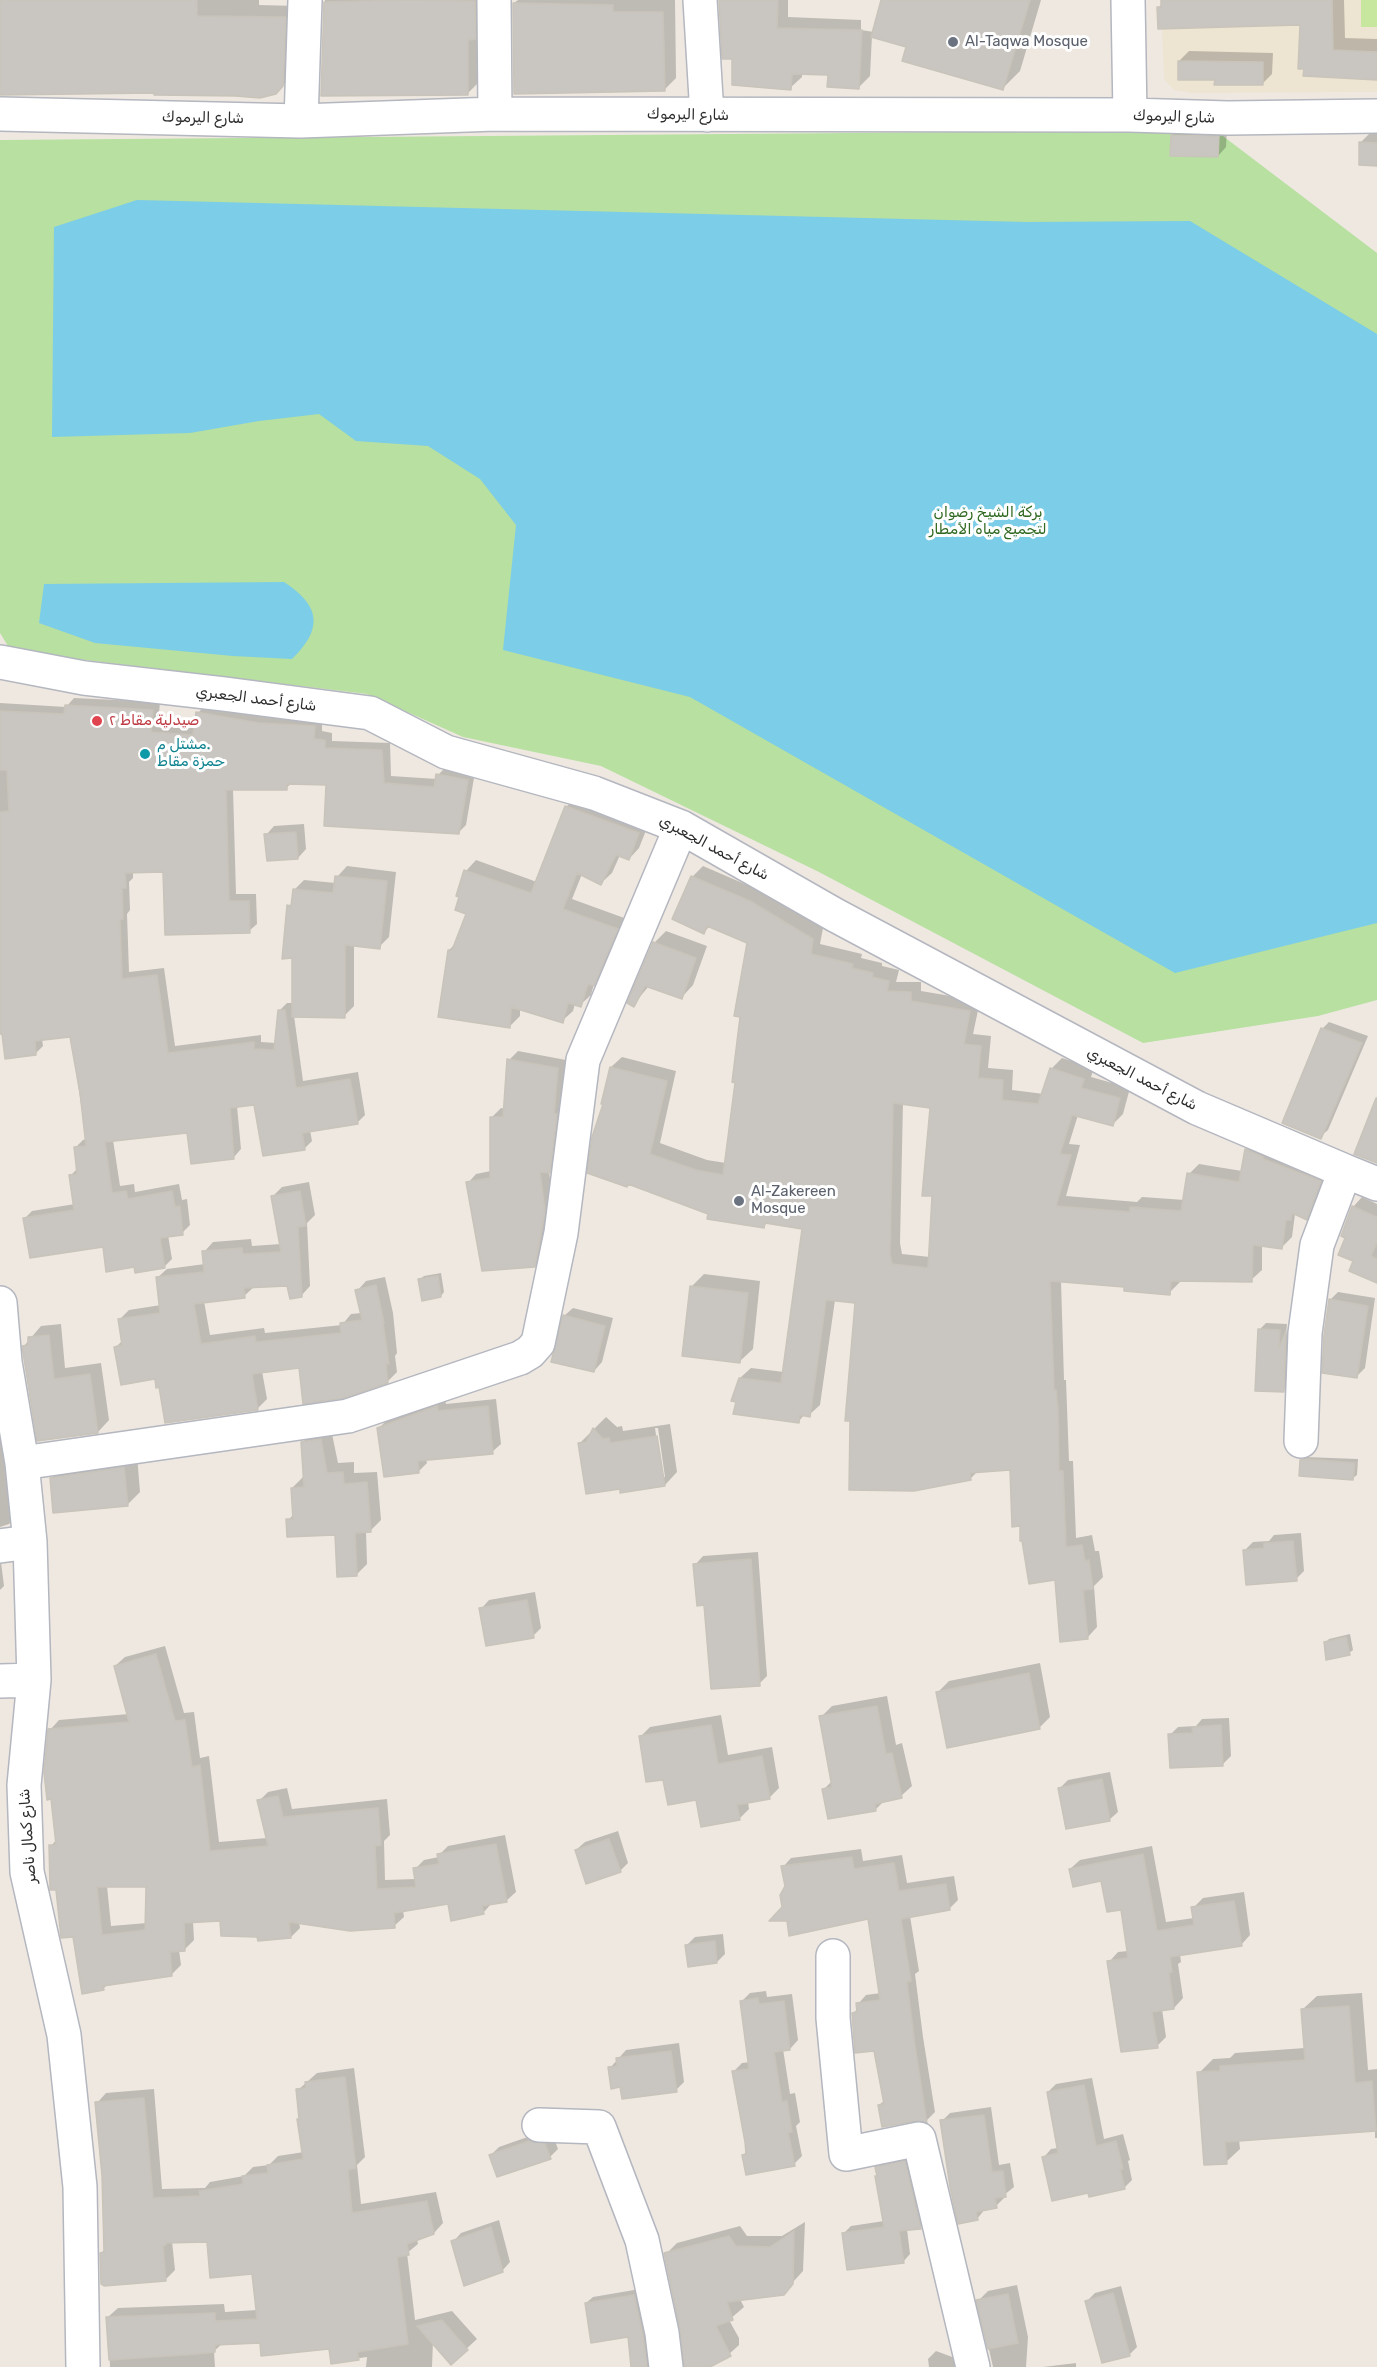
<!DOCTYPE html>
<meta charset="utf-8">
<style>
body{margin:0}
canvas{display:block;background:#eee8e1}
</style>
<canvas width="1377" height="2367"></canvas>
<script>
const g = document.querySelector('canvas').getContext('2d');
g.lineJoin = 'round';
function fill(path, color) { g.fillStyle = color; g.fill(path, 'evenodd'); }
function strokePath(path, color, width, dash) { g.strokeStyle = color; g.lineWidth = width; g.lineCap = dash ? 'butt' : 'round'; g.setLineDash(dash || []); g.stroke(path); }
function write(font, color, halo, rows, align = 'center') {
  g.font = font + ' Rubik,"Noto Naskh Arabic",sans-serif'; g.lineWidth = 6; g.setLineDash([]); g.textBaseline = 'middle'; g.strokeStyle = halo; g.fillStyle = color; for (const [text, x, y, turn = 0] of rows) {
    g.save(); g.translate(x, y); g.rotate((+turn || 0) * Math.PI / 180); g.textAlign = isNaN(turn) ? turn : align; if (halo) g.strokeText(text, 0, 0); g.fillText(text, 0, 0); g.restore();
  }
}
const education = new Path2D(`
 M 1161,0 L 1377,0 L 1377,92 L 1192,93 L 1174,90 L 1164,79 Z`);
const green = new Path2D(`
 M 1215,130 L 1377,253 L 1377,1000 L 1318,1016 L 1143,1043 L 817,871 L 601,766 L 463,737 L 367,694 L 11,651 L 0,633 L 0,140 Z`);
const pitch = new Path2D(`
 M 1361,0 L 1377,0 L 1377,27 L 1361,27 Z`);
const water = new Path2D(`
 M 137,200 L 1027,222 L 1190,221 L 1377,334 L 1377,923 L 1175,973 L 690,697 L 503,650 L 516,525 L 480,479 L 428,446 L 356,441 L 319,414 L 259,421 L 190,433 L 52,437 L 54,227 Z
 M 284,582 C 321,606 323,629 292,659 L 233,656 L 95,643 L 39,623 L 44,584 Z`);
const shadow = new Path2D(`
 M 0,0 L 259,0 L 259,5 L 297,6 L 288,80 L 276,93 L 156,91 L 0,94 Z
 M 325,0 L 486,0 L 479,82 L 467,94 L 322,94 Z
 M 518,0 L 675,0 L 676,78 L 664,90 L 514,3 Z
 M 720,0 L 788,0 L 788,17 L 861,20 L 861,30 L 874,32 L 883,0 L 1041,0 L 1020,71 L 1003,88 L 908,46 L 872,35 L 870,76 L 859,87 L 829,74 L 802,73 L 802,77 L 790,88 Z
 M 1163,0 L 1344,0 L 1345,38 L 1377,39 L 1377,78 L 1305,68 L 1302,24 L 1158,8 L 1163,3 Z
 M 1189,51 L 1273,53 L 1272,74 L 1262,84 L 1216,79 L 1179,61 Z
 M 1181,127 L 1227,129 L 1226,147 L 1218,156 L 1172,136 Z
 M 1372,131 L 1377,131 L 1377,164 L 1360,143 Z
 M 74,698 L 160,702 L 158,725 L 195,727 L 198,713 L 205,705 L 322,718 L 322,731 L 332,733 L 332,741 L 390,743 L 391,776 L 437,779 L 438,775 L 446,767 L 475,772 L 466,825 L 458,833 L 327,784 L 292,783 L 286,788 L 233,789 L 236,894 L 256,894 L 257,924 L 249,931 L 165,870 L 133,871 L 133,878 L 129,882 L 130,910 L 127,914 L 129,972 L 164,968 L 175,1046 L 261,1035 L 261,1042 L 276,1043 L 279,1011 L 287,1003 L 293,1003 L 294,957 L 289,906 L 293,902 L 294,890 L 304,880 L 336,883 L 337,877 L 347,866 L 396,872 L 389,937 L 379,947 L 354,945 L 354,1006 L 344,1016 L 294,1016 L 303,1081 L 358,1072 L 365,1115 L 357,1123 L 310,1130 L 312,1141 L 304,1149 L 255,1103 L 237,1106 L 241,1149 L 234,1157 L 188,1132 L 113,1140 L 120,1186 L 134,1184 L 135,1192 L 179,1184 L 182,1200 L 187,1199 L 190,1225 L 182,1233 L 168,1235 L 172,1259 L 164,1267 L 135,1265 L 104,1245 L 25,1218 L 32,1211 L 75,1204 L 71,1175 L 78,1168 L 75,1148 L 83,1140 L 86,1139 L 71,1036 L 42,1039 L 43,1046 L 35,1054 L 4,1032 L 0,1033 L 0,703 L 66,707 Z
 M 576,797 L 649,823 L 639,848 L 629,859 L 620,855 L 612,873 L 601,883 L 582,874 L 572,899 L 627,919 L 604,974 L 594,984 L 591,995 L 580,1005 L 575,1004 L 573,1011 L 562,1021 L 520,1008 L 520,1016 L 510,1026 L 449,950 L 456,943 L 468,913 L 466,871 L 476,860 L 537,882 L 566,807 Z
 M 304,824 L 306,849 L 298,858 L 266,835 L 274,826 Z
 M 703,866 L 761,891 L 823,928 L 820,944 L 862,954 L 861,958 L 882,963 L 882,966 L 899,970 L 896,982 L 921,982 L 921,991 L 980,1001 L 973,1034 L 991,1036 L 988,1068 L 1013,1070 L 1012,1090 L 1044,1094 L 1052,1068 L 1062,1058 L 1094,1068 L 1091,1077 L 1130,1088 L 1123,1114 L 1113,1124 L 1078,1115 L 1069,1144 L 1080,1145 L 1066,1196 L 1137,1202 L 1142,1197 L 1185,1200 L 1189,1174 L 1199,1164 L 1242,1171 L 1246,1149 L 1256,1139 L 1331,1171 L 1317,1207 L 1306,1218 L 1295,1214 L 1292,1237 L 1282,1247 L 1262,1245 L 1262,1270 L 1251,1280 L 1180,1279 L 1180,1282 L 1169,1293 L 1126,1285 L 1061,1281 L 1064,1380 L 1066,1380 L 1069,1461 L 1073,1461 L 1076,1538 L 1092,1535 L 1095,1551 L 1099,1551 L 1103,1577 L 1094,1586 L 1097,1627 L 1087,1638 L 1057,1578 L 1022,1525 L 1011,1469 L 978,1471 L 971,1478 L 857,1302 L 835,1300 L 820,1405 L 809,1415 L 805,1414 L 799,1421 L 740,1378 L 751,1368 L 784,1372 L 804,1228 L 768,1222 L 764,1226 L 710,1213 L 629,1183 L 605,1103 L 611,1067 L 622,1057 L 676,1071 L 660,1143 L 707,1160 L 726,1163 L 737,1082 L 749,942 L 710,926 L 703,933 L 692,877 ZM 903,1102 L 932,1106 L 934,1195 L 930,1257 L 902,1254 L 900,1243 Z
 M 666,931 L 707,946 L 693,985 L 682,997 L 649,986 L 633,1005 L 654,943 Z
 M 1329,1022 L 1368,1036 L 1328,1130 L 1320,1137 L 1322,1029 Z
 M 518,1051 L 566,1060 L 558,1162 L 549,1171 L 553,1202 L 543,1257 L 534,1266 L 468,1183 L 476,1174 L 491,1171 L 492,1117 L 501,1108 L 505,1109 L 509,1060 Z
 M 309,1182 L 315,1215 L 307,1223 L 310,1286 L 301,1296 L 288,1284 L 254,1287 L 244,1296 L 204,1301 L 210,1335 L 264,1328 L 265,1333 L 342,1325 L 351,1314 L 361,1313 L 357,1291 L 366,1281 L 385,1277 L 393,1313 L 397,1353 L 395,1356 L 397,1372 L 388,1381 L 301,1367 L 262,1371 L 267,1399 L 257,1409 L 160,1385 L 156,1378 L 116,1347 L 123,1340 L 120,1319 L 129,1310 L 161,1305 L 157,1278 L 167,1269 L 205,1264 L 204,1252 L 213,1242 L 251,1239 L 252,1246 L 281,1244 L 272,1197 L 282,1187 Z
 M 1362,1197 L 1377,1204 L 1377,1274 L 1355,1261 L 1347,1237 L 1353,1207 Z
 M 441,1273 L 444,1292 L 441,1296 L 420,1279 L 424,1276 Z
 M 704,1274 L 760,1281 L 753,1349 L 740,1361 L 692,1286 Z
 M 1338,1292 L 1375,1298 L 1365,1368 L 1357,1376 L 1330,1300 Z
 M 573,1308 L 613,1318 L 602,1362 L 594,1371 L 564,1316 Z
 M 1266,1323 L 1287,1324 L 1286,1334 L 1292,1327 L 1290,1384 L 1283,1390 L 1259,1330 Z
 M 61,1324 L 65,1368 L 101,1363 L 109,1420 L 98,1432 L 24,1346 L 41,1326 Z
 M 445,1398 L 446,1404 L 496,1399 L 501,1444 L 492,1452 L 426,1459 L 427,1463 L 419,1471 L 379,1428 L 387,1420 Z
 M 606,1417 L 617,1427 L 622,1426 L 623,1431 L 670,1424 L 677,1472 L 665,1485 L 621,1487 L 579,1444 ZM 655,1428 L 658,1428 L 665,1477 L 662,1477 Z
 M 331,1429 L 338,1463 L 354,1462 L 354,1473 L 377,1472 L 381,1520 L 370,1531 L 366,1531 L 367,1564 L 356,1575 L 337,1533 L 288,1520 L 294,1514 L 292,1488 L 303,1477 L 303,1442 L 314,1431 Z
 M 11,1436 L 20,1513 L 9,1524 L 0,1527 L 0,1437 Z
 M 137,1455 L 140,1492 L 127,1505 L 51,1479 L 64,1466 Z
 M 1305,1457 L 1358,1459 L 1357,1475 L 1353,1478 L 1301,1460 Z
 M 1301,1533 L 1304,1571 L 1296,1579 L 1245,1550 L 1253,1542 L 1269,1541 L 1274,1535 Z
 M 758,1552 L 767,1676 L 759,1684 L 705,1604 L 695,1565 L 703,1556 Z
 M 0,1554 L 4,1586 L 0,1590 Z
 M 535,1592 L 541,1628 L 533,1636 L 481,1609 L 489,1600 Z
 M 1350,1634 L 1353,1650 L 1349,1653 L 1326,1642 L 1329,1639 Z
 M 165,1646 L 184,1713 L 194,1712 L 200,1758 L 209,1756 L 219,1842 L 267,1838 L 259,1801 L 268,1792 L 287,1788 L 292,1809 L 387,1799 L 390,1835 L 384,1841 L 385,1880 L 416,1879 L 415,1869 L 424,1860 L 439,1857 L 439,1855 L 448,1846 L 505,1835 L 516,1892 L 506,1901 L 492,1903 L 483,1913 L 449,1903 L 403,1910 L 404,1917 L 394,1926 L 299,1922 L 300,1928 L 291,1937 L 259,1935 L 222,1920 L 193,1921 L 194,1940 L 185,1949 L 179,1950 L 181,1965 L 172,1974 L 109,1983 L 103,1989 L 74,1936 L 51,1846 L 57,1839 L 50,1730 L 59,1720 L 129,1714 L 115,1666 L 125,1657 ZM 107,1886 L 147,1886 L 147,1923 L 111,1926 Z
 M 1040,1663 L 1050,1717 L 1039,1728 L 938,1692 L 949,1681 Z
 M 887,1696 L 896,1745 L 902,1743 L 912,1786 L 901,1796 L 885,1800 L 876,1809 L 829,1817 L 824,1789 L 833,1780 L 821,1717 L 832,1706 Z
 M 721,1715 L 728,1755 L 772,1747 L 779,1788 L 769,1798 L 748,1802 L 749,1809 L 739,1819 L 697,1799 L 664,1778 L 640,1737 L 650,1727 Z
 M 1229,1718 L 1231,1756 L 1223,1764 L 1170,1735 L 1178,1727 L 1196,1726 L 1202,1719 Z
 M 1110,1772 L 1118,1812 L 1109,1820 L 1060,1788 L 1068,1780 Z
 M 618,1831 L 628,1863 L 620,1871 L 576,1850 L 585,1842 Z
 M 1152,1846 L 1166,1922 L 1194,1918 L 1193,1908 L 1203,1898 L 1244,1892 L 1250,1935 L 1241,1945 L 1180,1954 L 1181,1962 L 1178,1964 L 1183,1998 L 1174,2008 L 1162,2009 L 1166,2037 L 1157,2046 L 1109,1962 L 1118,1952 L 1128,1951 L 1122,1908 L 1102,1879 L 1070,1869 L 1080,1860 Z
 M 861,1849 L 863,1861 L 902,1855 L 907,1883 L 954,1876 L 958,1900 L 949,1909 L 910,1916 L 919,1971 L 915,1974 L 923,2037 L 935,2112 L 926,2121 L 879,2105 L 885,2100 L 875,2049 L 853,2013 L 858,2009 L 858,2004 L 866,1995 L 881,1993 L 869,1918 L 784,1908 L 786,1887 L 783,1867 L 791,1858 Z
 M 723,1934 L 725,1954 L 717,1962 L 687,1945 L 695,1937 Z
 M 766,1991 L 767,1997 L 792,1994 L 798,2040 L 790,2049 L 783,2049 L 790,2094 L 795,2093 L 800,2122 L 796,2126 L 802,2156 L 794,2164 L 743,2155 L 748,2151 L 733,2072 L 742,2063 L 750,2062 L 742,2001 L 750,1993 Z
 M 1362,1993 L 1368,2070 L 1377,2069 L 1377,2138 L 1375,2138 L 1375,2130 L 1239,2139 L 1240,2149 L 1226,2162 L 1199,2073 L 1213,2059 L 1230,2058 L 1235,2053 L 1305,2048 L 1303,2009 L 1317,1996 Z
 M 679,2043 L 684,2082 L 676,2090 L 622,2086 L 610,2068 L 626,2050 Z
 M 354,2068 L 365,2157 L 357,2165 L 361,2204 L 436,2192 L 443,2223 L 434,2233 L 417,2239 L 418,2244 L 407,2253 L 415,2320 L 452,2311 L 477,2339 L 451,2363 L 433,2341 L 432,2367 L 366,2367 L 367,2357 L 332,2362 L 330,2347 L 261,2341 L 222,2344 L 214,2351 L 215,2367 L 110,2367 L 108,2317 L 118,2308 L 224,2304 L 225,2312 L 257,2310 L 253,2273 L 209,2240 L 172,2241 L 175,2270 L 165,2280 L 101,2253 L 106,2249 L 103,2176 L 97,2103 L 106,2093 L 154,2089 L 162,2189 L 205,2188 L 210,2182 L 244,2176 L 253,2167 L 269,2165 L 278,2156 L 304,2152 L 298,2090 L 317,2073 Z
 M 1092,2078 L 1104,2139 L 1123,2134 L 1130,2160 L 1128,2161 L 1132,2180 L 1124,2188 L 1089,2191 L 1044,2157 L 1051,2149 L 1058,2148 L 1048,2092 L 1056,2084 Z
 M 991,2107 L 999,2165 L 1010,2163 L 1014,2187 L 1004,2195 L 1004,2198 L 996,2206 L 985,2209 L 977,2219 L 942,2121 L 950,2113 Z
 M 539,2133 L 553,2136 L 558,2149 L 550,2157 L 491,2155 L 499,2147 Z
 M 912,2154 L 928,2220 L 920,2227 L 907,2229 L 910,2254 L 903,2262 L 844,2233 L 851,2226 L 884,2221 L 877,2168 L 884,2160 Z
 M 499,2220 L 510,2262 L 502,2271 L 453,2242 L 461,2233 Z
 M 805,2222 L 803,2271 L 783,2293 L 740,2299 L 744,2307 L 729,2320 L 739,2338 L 739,2345 L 727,2356 L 707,2367 L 686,2367 L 682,2330 L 666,2254 L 677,2243 L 740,2226 L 747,2236 L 782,2236 Z
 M 1017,2285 L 1028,2337 L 1026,2367 L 993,2367 L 978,2301 L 988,2291 Z
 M 1121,2286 L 1137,2347 L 1129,2355 L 1087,2301 L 1095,2293 Z
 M 640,2289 L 655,2367 L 633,2367 L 629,2335 L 586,2303 L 593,2297 Z
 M 936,2351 L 955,2358 L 966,2367 L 929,2367 L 928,2359 Z
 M 1076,2363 L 1076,2367 L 1043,2367 Z`);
const building = new Path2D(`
 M 0,0 L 197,0 L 197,16 L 286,17 L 283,86 L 276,94 L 260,98 L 235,96 L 154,95 L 154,93 L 0,95 Z
 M 407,0 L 475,1 L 476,39 L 468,40 L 468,95 L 321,96 L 324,2 Z
 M 719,0 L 778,0 L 777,28 L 862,30 L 859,89 L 827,87 L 828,75 L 792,74 L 791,90 L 732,85 L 732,59 L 722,59 Z
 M 881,0 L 1030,0 L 1003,90 L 902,61 L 906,47 L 871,37 Z
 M 1161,0 L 1332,0 L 1333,50 L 1377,52 L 1377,80 L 1303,76 L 1304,69 L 1298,69 L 1300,25 L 1158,29 L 1157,7 L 1161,7 Z
 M 513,3 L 613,5 L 613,12 L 663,12 L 665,91 L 514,94 Z
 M 1178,61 L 1263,62 L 1263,85 L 1214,85 L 1215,80 L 1178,80 Z
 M 1171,135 L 1219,136 L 1218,157 L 1170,156 Z
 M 1359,142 L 1377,143 L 1377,166 L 1359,165 Z
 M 65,705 L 153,710 L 151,732 L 193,735 L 196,712 L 259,723 L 315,726 L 314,739 L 325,740 L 325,748 L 382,750 L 384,783 L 434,787 L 436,774 L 468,780 L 459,834 L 324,826 L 326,785 L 287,784 L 287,790 L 226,790 L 229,901 L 249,901 L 250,933 L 165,935 L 163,872 L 125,873 L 126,888 L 122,888 L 123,919 L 120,920 L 122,979 L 157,975 L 168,1053 L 254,1042 L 254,1049 L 274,1050 L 278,1010 L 285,1010 L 296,1088 L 350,1079 L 358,1124 L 302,1133 L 305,1150 L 263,1156 L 254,1105 L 230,1108 L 234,1159 L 191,1164 L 187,1133 L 105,1142 L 112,1193 L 126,1191 L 128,1199 L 172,1191 L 175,1207 L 180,1206 L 183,1235 L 160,1238 L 165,1268 L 135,1273 L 134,1267 L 106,1272 L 103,1247 L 30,1258 L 23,1218 L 74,1210 L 69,1175 L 77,1174 L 74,1147 L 86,1146 L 80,1093 L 70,1037 L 35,1041 L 36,1055 L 5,1059 L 2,1034 L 0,1034 L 0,812 L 9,811 L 7,770 L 0,770 L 0,711 L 64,714 Z
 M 565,806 L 639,833 L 629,860 L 616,855 L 601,885 L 577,873 L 563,909 L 618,929 L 594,986 L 588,984 L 581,1007 L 568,1003 L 563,1023 L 511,1007 L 510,1028 L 438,1017 L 448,950 L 452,950 L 466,914 L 455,910 L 459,897 L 456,896 L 464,870 L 531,893 Z
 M 296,832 L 298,859 L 267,861 L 264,834 Z
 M 335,876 L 387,881 L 380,949 L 345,945 L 345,1018 L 292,1017 L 292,958 L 282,959 L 287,905 L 291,906 L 293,889 L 333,893 Z
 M 691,876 L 750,901 L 813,939 L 811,954 L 853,964 L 852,968 L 873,973 L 872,977 L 889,981 L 887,991 L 911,992 L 911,1001 L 970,1011 L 964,1044 L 981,1046 L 978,1078 L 1003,1080 L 1002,1100 L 1038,1104 L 1050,1068 L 1084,1079 L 1081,1088 L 1120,1098 L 1113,1126 L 1072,1115 L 1060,1154 L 1071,1155 L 1056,1206 L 1130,1212 L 1130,1207 L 1181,1211 L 1187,1173 L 1239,1182 L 1245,1149 L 1263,1157 L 1263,1159 L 1321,1181 L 1307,1220 L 1292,1213 L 1291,1220 L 1286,1220 L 1282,1249 L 1253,1245 L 1252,1282 L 1171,1281 L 1170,1295 L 1124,1291 L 1124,1287 L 1050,1281 L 1054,1390 L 1056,1390 L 1058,1409 L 1059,1471 L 1063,1471 L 1066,1547 L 1082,1545 L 1085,1561 L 1089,1560 L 1093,1589 L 1083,1590 L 1088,1639 L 1060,1642 L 1055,1580 L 1029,1584 L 1022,1541 L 1020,1541 L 1020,1526 L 1012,1527 L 1010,1470 L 970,1473 L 971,1480 L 914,1491 L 849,1490 L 850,1421 L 845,1421 L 855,1303 L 826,1300 L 810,1417 L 800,1415 L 799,1423 L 733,1414 L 736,1402 L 731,1401 L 739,1378 L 781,1383 L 802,1229 L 765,1223 L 764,1228 L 707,1219 L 708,1214 L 628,1184 L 627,1187 L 587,1173 L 592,1137 L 603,1104 L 601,1104 L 610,1067 L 667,1081 L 650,1154 L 696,1170 L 723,1175 L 735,1083 L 732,1082 L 740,1017 L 734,1016 L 747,943 L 707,926 L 704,934 L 672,919 ZM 893,1103 L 930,1108 L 922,1196 L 932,1196 L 928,1268 L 892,1264 L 890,1254 Z
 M 653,942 L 696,958 L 682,999 L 645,986 L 634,1007 L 627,1003 Z
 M 1321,1028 L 1362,1043 L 1321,1139 L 1282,1123 Z
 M 507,1059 L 558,1068 L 554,1114 L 557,1114 L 550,1173 L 540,1172 L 545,1211 L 535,1267 L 482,1271 L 466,1182 L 490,1178 L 490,1117 L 503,1117 Z
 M 1376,1098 L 1377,1098 L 1377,1163 L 1354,1154 Z
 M 300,1191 L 306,1226 L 298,1227 L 302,1297 L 290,1299 L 287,1286 L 244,1288 L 245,1298 L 194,1304 L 201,1344 L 255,1336 L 256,1342 L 341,1333 L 340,1323 L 362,1320 L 355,1290 L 376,1285 L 384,1323 L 383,1323 L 389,1364 L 386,1364 L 388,1383 L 344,1398 L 303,1404 L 299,1368 L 252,1374 L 258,1410 L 165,1423 L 159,1387 L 156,1388 L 155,1379 L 121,1385 L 114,1347 L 122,1345 L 118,1319 L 160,1313 L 156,1277 L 204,1272 L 202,1251 L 242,1248 L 243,1254 L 281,1252 L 271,1196 Z
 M 1352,1206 L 1377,1217 L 1377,1242 L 1371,1256 L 1377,1259 L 1377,1283 L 1349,1271 L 1353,1261 L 1338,1255 L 1345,1238 L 1341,1236 Z
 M 438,1276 L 441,1297 L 422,1301 L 418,1279 Z
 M 690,1286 L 748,1293 L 740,1363 L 682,1356 Z
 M 1329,1299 L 1368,1306 L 1357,1378 L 1322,1373 L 1324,1335 Z
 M 563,1315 L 605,1326 L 594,1372 L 551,1362 Z
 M 1258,1329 L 1280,1330 L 1279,1348 L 1286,1331 L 1284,1392 L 1255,1391 Z
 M 49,1335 L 54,1379 L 90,1374 L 98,1433 L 37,1441 L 22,1346 L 28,1345 L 28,1337 Z
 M 437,1406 L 438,1411 L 488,1406 L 493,1454 L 418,1461 L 419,1473 L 384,1477 L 377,1428 Z
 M 593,1428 L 603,1439 L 609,1438 L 610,1443 L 657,1436 L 665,1486 L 620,1493 L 620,1489 L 586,1494 L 578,1443 L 586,1442 Z
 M 321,1439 L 327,1473 L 343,1472 L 344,1484 L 367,1482 L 371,1532 L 355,1533 L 357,1576 L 337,1577 L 335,1535 L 287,1537 L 286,1519 L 293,1519 L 291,1488 L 304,1487 L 301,1442 Z
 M 1306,1459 L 1355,1463 L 1353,1480 L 1299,1476 L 1300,1460 Z
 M 124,1467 L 128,1506 L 53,1513 L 50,1478 Z
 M 1293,1541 L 1297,1581 L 1246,1585 L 1243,1550 L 1264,1548 L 1264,1543 Z
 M 751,1559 L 760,1686 L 711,1689 L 704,1605 L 697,1606 L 693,1564 Z
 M 527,1600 L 534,1638 L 486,1646 L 479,1608 Z
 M 1346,1637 L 1350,1655 L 1326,1660 L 1324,1642 Z
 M 156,1654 L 175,1721 L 185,1720 L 192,1767 L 200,1765 L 210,1851 L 268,1846 L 257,1800 L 278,1796 L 283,1817 L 378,1808 L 381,1845 L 375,1846 L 377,1889 L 416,1887 L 413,1868 L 439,1864 L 437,1854 L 496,1844 L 507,1902 L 482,1906 L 484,1914 L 451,1921 L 448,1904 L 394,1913 L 395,1928 L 350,1931 L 289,1922 L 291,1938 L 258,1941 L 257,1937 L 221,1936 L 220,1921 L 184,1923 L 185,1951 L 170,1952 L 172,1976 L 103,1986 L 104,1990 L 82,1994 L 73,1937 L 61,1938 L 56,1890 L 50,1890 L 50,1888 L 49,1845 L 56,1845 L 51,1799 L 47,1800 L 44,1773 L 48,1729 L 129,1722 L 114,1666 ZM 97,1887 L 146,1887 L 145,1930 L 102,1935 Z
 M 1029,1673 L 1040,1729 L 947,1748 L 936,1692 Z
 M 877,1706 L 886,1754 L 892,1753 L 902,1798 L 875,1804 L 876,1811 L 828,1819 L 822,1789 L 832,1787 L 819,1716 Z
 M 711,1725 L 718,1764 L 762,1756 L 770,1799 L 737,1805 L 740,1820 L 701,1827 L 696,1800 L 668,1805 L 663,1780 L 646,1782 L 639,1736 Z
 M 1221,1725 L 1223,1766 L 1170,1768 L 1168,1734 L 1193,1733 L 1192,1727 Z
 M 1102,1779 L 1110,1821 L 1066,1829 L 1058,1788 Z
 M 609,1839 L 621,1872 L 586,1884 L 575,1850 Z
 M 1143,1854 L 1157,1931 L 1194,1925 L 1191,1907 L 1234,1901 L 1242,1946 L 1170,1957 L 1172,1972 L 1169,1973 L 1174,2009 L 1152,2012 L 1158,2048 L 1121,2052 L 1107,1961 L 1128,1958 L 1121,1910 L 1107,1912 L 1101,1881 L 1073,1887 L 1069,1869 Z
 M 852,1857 L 854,1869 L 894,1863 L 899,1891 L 946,1884 L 950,1910 L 901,1919 L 911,1981 L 907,1982 L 915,2046 L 927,2123 L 915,2121 L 882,2127 L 878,2105 L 884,2104 L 874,2051 L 855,2053 L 852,2013 L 857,2012 L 856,2003 L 880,2000 L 868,1919 L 789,1936 L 787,1921 L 769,1921 L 782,1907 L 780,1895 L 785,1886 L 781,1866 Z
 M 715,1941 L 717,1963 L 688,1967 L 685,1945 Z
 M 758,1998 L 759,2004 L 784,2001 L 790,2050 L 774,2052 L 782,2102 L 787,2101 L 792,2132 L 788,2132 L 795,2166 L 746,2175 L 742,2155 L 746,2154 L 745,2142 L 732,2071 L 749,2069 L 740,2001 Z
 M 1349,2006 L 1355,2083 L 1372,2081 L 1376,2131 L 1225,2142 L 1227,2164 L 1204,2165 L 1197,2072 L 1220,2071 L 1220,2066 L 1305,2060 L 1301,2009 Z
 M 671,2051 L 677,2092 L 622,2099 L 620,2087 L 611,2089 L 608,2067 L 617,2066 L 616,2058 Z
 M 345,2077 L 356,2168 L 348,2170 L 352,2213 L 427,2201 L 434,2234 L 407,2244 L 409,2255 L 397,2257 L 408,2344 L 357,2352 L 359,2360 L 331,2364 L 329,2349 L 261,2356 L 260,2343 L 215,2345 L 215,2352 L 197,2354 L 109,2360 L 106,2317 L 215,2313 L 215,2321 L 257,2319 L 252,2274 L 210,2278 L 207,2242 L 166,2243 L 166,2245 L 163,2246 L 166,2281 L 104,2286 L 101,2284 L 100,2253 L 104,2252 L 102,2176 L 95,2102 L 144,2098 L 153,2198 L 200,2196 L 199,2191 L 243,2184 L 242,2176 L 268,2173 L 267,2165 L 303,2159 L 297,2119 L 299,2119 L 296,2089 L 306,2088 L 305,2082 Z
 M 1084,2085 L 1096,2146 L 1116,2141 L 1123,2169 L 1120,2169 L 1125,2189 L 1089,2197 L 1088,2193 L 1052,2201 L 1042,2157 L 1058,2153 L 1047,2092 Z
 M 984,2115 L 992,2172 L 1003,2171 L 1006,2197 L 995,2198 L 997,2208 L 976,2212 L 978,2220 L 958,2224 L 950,2187 L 940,2120 Z
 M 529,2141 L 545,2144 L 551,2159 L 497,2177 L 489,2155 Z
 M 905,2161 L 921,2229 L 899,2231 L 904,2263 L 847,2270 L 842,2233 L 884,2227 L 875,2176 L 877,2176 L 875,2167 Z
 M 491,2227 L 503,2272 L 464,2286 L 451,2241 Z
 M 794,2231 L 793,2284 L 784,2295 L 727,2302 L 733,2320 L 716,2326 L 731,2356 L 710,2367 L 684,2367 L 680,2329 L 664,2253 L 729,2236 L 736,2246 L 770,2247 Z
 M 1113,2293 L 1130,2356 L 1102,2363 L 1085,2301 Z
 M 1008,2294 L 1018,2343 L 988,2349 L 976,2300 Z
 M 634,2295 L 643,2336 L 647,2367 L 631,2367 L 628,2337 L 591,2343 L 585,2303 Z
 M 442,2320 L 468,2350 L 451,2365 L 417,2326 Z`);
const minor = new Path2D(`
 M 494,0 L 495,114
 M 700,0 L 707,115
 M 1128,0 L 1130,115
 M 0,114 L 301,121 L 495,114 L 1130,115 L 1228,118 L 1377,116
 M 301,121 L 305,0
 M 0,662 L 84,678 L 224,694 L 370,713 L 446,752 L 594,793 L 681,827 L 835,915 L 1197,1108 L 1345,1171 L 1317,1245 L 1305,1333 L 1301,1441
 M 1345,1171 L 1377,1184
 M 0,1303 L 5,1362 L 22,1463 L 30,1542 L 34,1680 L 24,1785 L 27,1872 L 64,2035 L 80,2187 L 83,2367
 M 22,1463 L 348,1416 L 520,1358 L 530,1352 L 538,1343 L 561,1233 L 583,1060 L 681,827
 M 0,1546 L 30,1542
 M 0,1681 L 34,1680
 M 833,1956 L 833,2018 L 846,2154 L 919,2139 L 973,2367
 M 539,2125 L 599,2127 L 642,2240 L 662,2333 L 666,2367`);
const markers = [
 [953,42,6,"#6b7280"],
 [97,721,6,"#e0444e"],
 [145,754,6,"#0f9aa8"],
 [739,1201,6,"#6b7280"]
];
const worshipNames = [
 ["Al-Taqwa Mosque",965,42],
 ["Al-Zakereen",751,1192],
 ["Mosque",751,1209]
];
const streetNames = [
 ["شارع اليرموك",688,115,1],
 ["شارع اليرموك",1174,117,2],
 ["شارع اليرموك",203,118,1],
 ["شارع أحمد الجعبري",256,699,7],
 ["شارع أحمد الجعبري",714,848,28],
 ["شارع أحمد الجعبري",1142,1079,27],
 ["شارع كمال ناصر",28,1836,-94]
];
const parkNames = [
 ["بركة الشيخ رضوان",988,513],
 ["لتجميع مياه الأمطار",988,530]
];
const healthNames = [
 ["صيدلية مقاط ٢",109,721]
];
const cultureNames = [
 ["مشتل م.",157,745],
 ["حمزة مقاط",157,762]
];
fill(education, '#eee4d2');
fill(green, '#b7e0a1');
fill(pitch, '#c8e79e');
fill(water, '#7bcde8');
fill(shadow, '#0003');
fill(building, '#c9c5c0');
strokePath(building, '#c9c4ba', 1.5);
strokePath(minor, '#b4b7bf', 36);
strokePath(minor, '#fff', 33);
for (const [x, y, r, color] of markers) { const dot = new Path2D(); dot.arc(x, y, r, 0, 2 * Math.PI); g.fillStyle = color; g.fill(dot); strokePath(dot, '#fff', 2); }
write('15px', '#5b616d', '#fff', worshipNames, 'left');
write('15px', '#2d2d2d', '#fff', streetNames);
write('15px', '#2f6820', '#fff', parkNames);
write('15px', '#be3a42', '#fff', healthNames, 'left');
write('15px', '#0d838f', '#fff', cultureNames, 'left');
</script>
